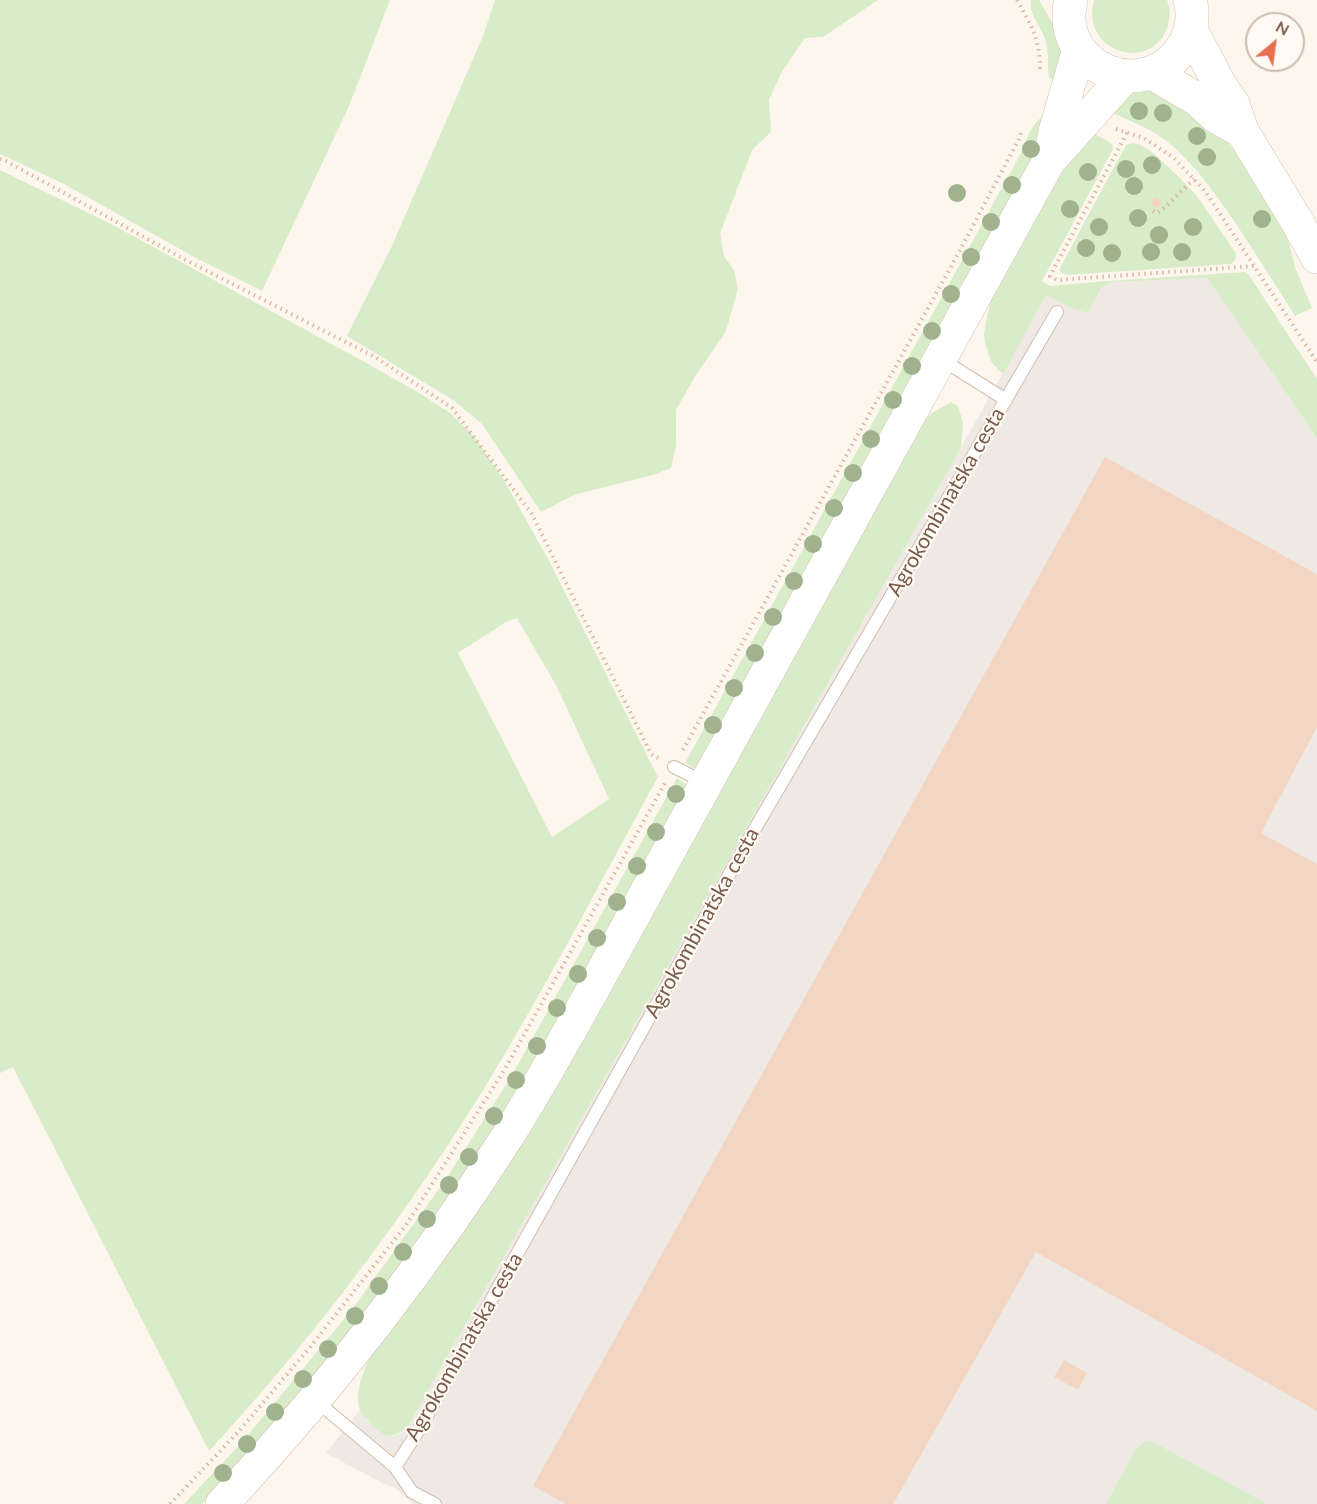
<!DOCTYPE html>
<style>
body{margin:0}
#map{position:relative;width:1317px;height:1504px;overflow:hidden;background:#fdf6ec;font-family:Lato,sans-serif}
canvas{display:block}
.north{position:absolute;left:1245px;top:12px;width:60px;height:60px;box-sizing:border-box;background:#fffaf3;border:2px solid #cabbb1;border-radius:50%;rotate:29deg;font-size:16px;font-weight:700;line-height:24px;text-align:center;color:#7a5c4d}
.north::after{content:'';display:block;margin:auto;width:21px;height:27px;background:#e76f51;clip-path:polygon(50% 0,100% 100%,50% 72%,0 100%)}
</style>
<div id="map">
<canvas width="1317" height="1504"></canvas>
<div class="north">N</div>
</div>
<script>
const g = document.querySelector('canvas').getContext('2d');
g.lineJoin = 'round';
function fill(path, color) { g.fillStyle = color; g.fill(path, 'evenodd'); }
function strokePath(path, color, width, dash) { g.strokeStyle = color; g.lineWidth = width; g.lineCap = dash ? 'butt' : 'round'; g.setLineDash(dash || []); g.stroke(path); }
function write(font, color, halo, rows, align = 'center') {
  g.font = font + ' Lato,sans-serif'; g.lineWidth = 4.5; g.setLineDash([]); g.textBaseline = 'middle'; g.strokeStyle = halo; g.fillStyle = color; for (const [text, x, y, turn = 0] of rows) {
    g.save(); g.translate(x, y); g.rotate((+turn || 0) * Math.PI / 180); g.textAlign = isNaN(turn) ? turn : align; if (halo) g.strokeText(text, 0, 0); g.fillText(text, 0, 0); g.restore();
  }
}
const industrial = new Path2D(`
 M 1207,278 L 1317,438 L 1317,1504 L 413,1504 L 394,1487 L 384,1484 L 326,1453 L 360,1410 L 367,1421 L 392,1436 L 400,1434 L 408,1426 L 961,448 L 1046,295 L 1069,307 L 1112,282 Z`);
const green = new Path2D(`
 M 0,0 L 390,0 L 349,106 L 262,291 L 196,258 L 64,184 L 0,154 Z
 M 495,0 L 878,0 L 823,37 L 805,38 L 781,73 L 769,100 L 771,132 L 752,150 L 720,234 L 724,256 L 734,270 L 738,289 L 726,331 L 694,378 L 676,410 L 676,445 L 671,468 L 653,475 L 574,495 L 541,512 L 482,424 L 453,400 L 347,336 L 391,248 L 483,36 Z
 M 1031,0 L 1039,0 C 1058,31 1065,45 1058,83 L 1049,77 C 1047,65 1049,52 1045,39 C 1041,27 1028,13 1031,0 Z
 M 1094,0 L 1167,0 C 1171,9 1170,18 1167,28 C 1152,72 1080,54 1094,0 Z
 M 1142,90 L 1158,91 L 1226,140 L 1254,177 L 1282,223 L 1289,243 L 1296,270 L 1312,308 L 1295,316 C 1273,281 1251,246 1228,212 C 1210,187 1190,159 1165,140 C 1148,127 1127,120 1108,111 L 1131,92 Z
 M 1051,112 L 1040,146 L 697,770 L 685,763 L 1020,155 C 1029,136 1031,120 1051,112 Z
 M 1090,131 L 1109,142 L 1113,146 L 1112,151 L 1042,281 L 1050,286 L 1108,281 L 1245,272 L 1249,275 L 1317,379 L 1317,438 L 1207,278 L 1112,282 L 1101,288 L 1088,313 L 1069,307 L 1046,295 L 1003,374 L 992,363 L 985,344 L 984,334 L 987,316 L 991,301 L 1061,169 Z
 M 1132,143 L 1141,145 L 1152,152 L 1178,176 L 1197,196 L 1235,252 L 1236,257 L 1234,262 L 1230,264 L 1067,275 L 1062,274 L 1060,270 L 1061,266 L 1126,145 Z
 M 0,170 L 111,224 L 361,360 L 416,391 L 450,413 L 474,436 L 505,482 L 548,559 L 658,777 C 602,879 548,983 488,1082 C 407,1214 314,1337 209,1451 L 13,1067 L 0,1073 ZM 517,618 L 557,687 L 609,799 L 552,837 L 458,653 L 506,622 Z
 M 951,402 L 958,406 L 963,422 L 961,448 L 408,1426 C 393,1440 385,1438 372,1425 C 368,1421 362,1415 360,1410 C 354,1395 362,1377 367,1363 L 922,424 L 932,413 Z
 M 677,778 L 688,785 L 543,1050 L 501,1118 L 433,1221 L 335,1353 L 227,1478 L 202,1504 L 184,1504 L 243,1441 L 350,1312 L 444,1182 L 511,1077 Z
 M 1146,1440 L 1155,1443 L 1267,1504 L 1106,1504 L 1134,1452 Z`);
const building = new Path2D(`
 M 1155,197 L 1162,200 L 1158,208 L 1151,204 Z
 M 1105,457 L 1317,574 L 1317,727 L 1261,833 L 1317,864 L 1317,1411 L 1036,1252 L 893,1504 L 566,1504 L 533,1486 Z
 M 1064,1360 L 1087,1373 L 1078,1390 L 1054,1377 Z`);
const path = new Path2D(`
 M 1017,0 C 1031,26 1040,38 1040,69
 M 1116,129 L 1144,138 L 1174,158 L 1205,191 L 1317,362
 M 1127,133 L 1050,276 L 1057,280 L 1254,266
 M 0,159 L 6,161 L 182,258 L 375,357 L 452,408 L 532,514 L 651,754 L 658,758
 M 1153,211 L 1156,213 L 1161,211 L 1194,179
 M 683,750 L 958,254 L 1019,139 L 1022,130
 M 170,1504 L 240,1430 L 311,1346 L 406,1225 L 505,1069 L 665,783`);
const lane = new Path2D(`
 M 941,359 L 1006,400
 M 674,767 L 706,783
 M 315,1400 L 395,1467
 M 435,1504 L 412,1492 L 395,1467 L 417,1433 L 753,832 L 1057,312`);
const secondary = new Path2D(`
 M 1071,0 C 1054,69 1148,106 1184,45 C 1192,31 1194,15 1190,0
 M 1191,30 L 1220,85 L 1233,104 L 1242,131 L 1298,223 L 1317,257
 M 1152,73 L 1198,100 L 1215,116 L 1242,131
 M 1050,157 L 1055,132 L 1079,49
 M 222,1504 C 329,1390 425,1266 509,1134 C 544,1078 576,1020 608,962 C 645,895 682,828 719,760 C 829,561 939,361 1049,161 L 1125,76`);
const trees = [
 [1139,111],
 [1163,113],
 [1197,136],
 [1031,149],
 [1207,157],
 [1152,165],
 [1126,169],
 [1088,172],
 [1012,185],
 [1134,186],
 [957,193],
 [1070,209],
 [1138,218],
 [1262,219],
 [991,222],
 [1099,227],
 [1193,227],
 [1159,235],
 [1086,248],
 [1151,252],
 [1182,252],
 [1112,253],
 [971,257],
 [951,294],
 [932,331],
 [912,366],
 [893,400],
 [871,439],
 [853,473],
 [834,508],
 [813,544],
 [794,581],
 [773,617],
 [755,653],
 [734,688],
 [713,725],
 [676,794],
 [656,832],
 [637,866],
 [617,902],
 [597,938],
 [578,974],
 [557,1008],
 [537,1046],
 [516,1080],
 [494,1116],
 [469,1157],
 [449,1185],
 [427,1219],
 [403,1252],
 [379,1286],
 [355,1316],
 [328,1349],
 [303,1379],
 [275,1412],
 [247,1444],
 [223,1473]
];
const streetNames = [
 ["Agrokombinatska cesta",946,502,-60],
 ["Agrokombinatska cesta",702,923,-61],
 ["Agrokombinatska cesta",464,1347,-60]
];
fill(industrial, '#efe9e4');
fill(green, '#d8ecc9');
fill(building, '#f3d5c3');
strokePath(lane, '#d1beb0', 14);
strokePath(secondary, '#d6c0b0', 34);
strokePath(path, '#d9b8a5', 4, [1.5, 4.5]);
strokePath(lane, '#fff', 12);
strokePath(secondary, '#fff', 33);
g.fillStyle = '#a0b28e';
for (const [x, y] of trees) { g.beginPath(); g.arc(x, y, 9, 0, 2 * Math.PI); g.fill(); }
write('21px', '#7a5c4d', '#fffaf3', streetNames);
</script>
